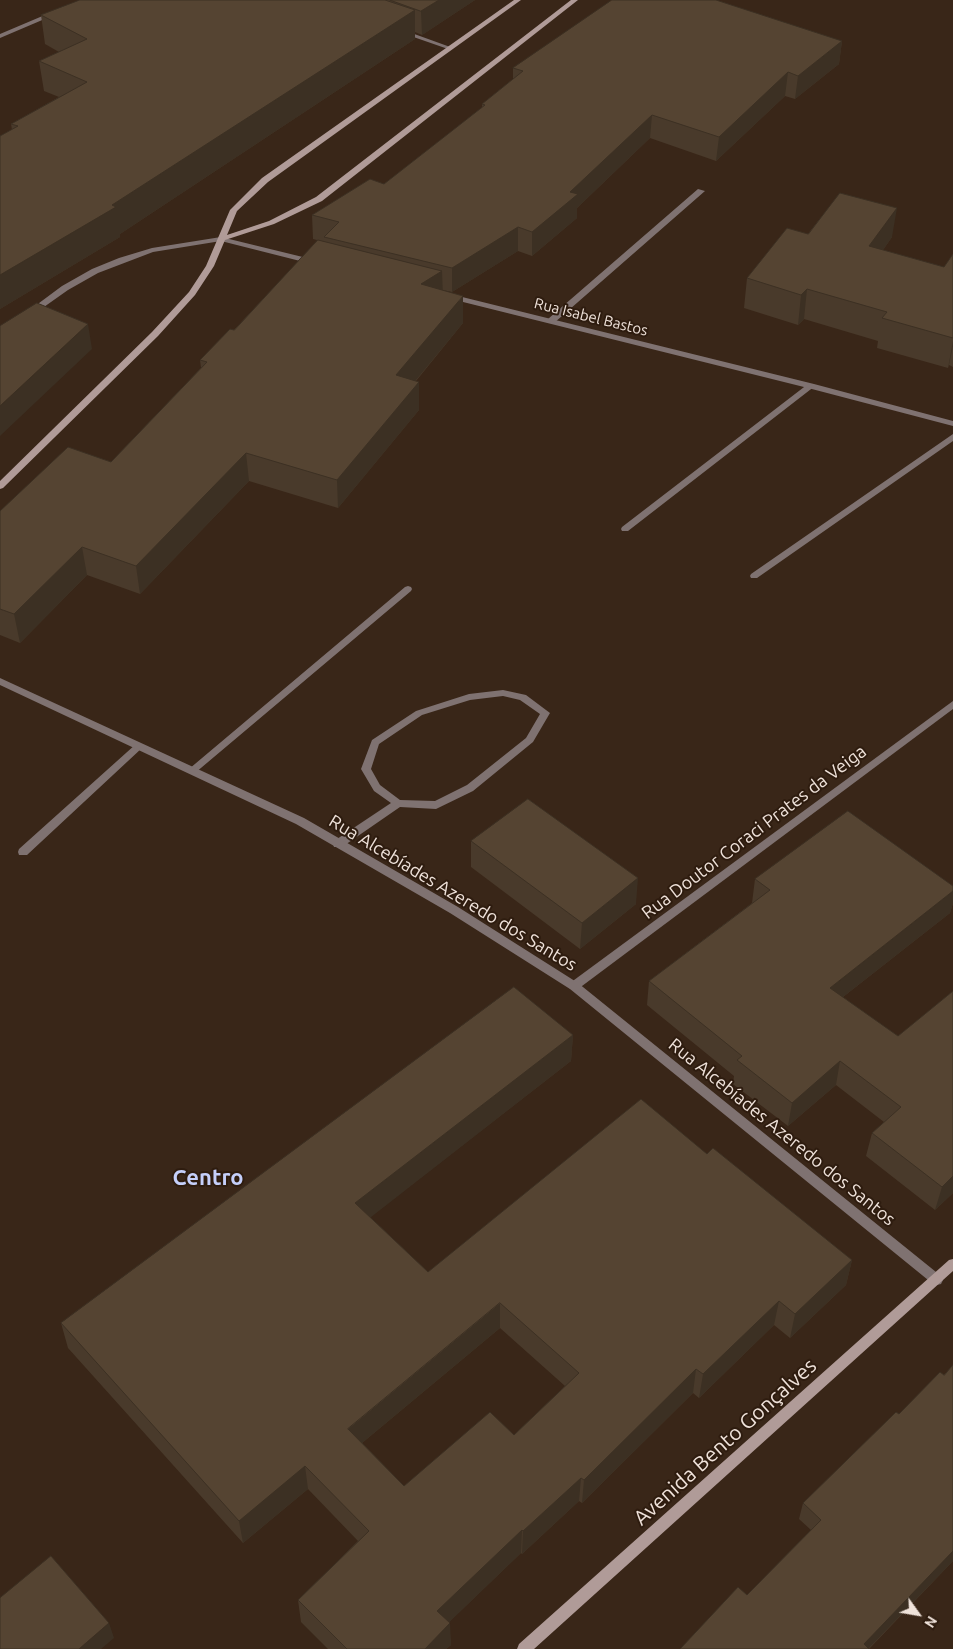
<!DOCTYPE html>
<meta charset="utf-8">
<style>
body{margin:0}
#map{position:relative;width:953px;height:1649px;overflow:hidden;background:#392618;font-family:Ubuntu,sans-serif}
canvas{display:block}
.north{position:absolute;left:893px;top:1589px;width:50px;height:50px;-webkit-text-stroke:4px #2e1c0f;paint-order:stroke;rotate:122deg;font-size:14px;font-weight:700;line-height:20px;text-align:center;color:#efe2da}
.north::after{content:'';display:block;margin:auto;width:18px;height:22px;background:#efe2da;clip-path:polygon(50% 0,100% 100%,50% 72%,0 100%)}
</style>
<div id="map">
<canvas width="953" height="1649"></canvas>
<div class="north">N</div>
</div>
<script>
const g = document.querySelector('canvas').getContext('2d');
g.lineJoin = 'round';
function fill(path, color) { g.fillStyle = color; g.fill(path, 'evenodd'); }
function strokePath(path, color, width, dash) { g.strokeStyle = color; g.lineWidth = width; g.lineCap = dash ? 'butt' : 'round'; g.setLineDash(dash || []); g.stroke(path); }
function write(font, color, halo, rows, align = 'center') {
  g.font = font + ' Ubuntu,sans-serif'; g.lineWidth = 4; g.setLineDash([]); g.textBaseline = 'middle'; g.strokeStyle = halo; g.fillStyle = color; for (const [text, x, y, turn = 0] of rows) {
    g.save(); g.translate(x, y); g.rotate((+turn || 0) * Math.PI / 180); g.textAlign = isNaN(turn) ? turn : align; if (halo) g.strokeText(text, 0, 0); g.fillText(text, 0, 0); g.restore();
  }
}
const service = new Path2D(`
 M 402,31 L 406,31 L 453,48 L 448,49 L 402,33 Z
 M 698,189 L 705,191 L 554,323 L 548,323 L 548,319 Z
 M 808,384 L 811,384 L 815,386 L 628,531 L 622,531 L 621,529 L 622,527 Z
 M 953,434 L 953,441 L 757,578 L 751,578 L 750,576 L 751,574 Z
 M 408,586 L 411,587 L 412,589 L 411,591 L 195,773 L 189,773 L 187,771 L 189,769 L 405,587 Z
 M 503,690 L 526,695 L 550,713 L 533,742 L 473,791 L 436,809 L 400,807 L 342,847 L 334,847 L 333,844 L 334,841 L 391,803 L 374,791 L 361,769 L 372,740 L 416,711 L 469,694 ZM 503,696 L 520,700 L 540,714 L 526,738 L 467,785 L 435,801 L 400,800 L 380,785 L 371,769 L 379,744 L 422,715 L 470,700 Z
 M 139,743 L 144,746 L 142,748 L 27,855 L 19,855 L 18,852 L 19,849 L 136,744 Z`);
const minor = new Path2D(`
 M 953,701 L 953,709 L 578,989 L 570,989 L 569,986 L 570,983 Z`);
const tertiary = new Path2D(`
 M 52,12 L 55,14 L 54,15 L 0,38 L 0,34 Z
 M 221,237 L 315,260 L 316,262 L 312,264 L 221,241 L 153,252 L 98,273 L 68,290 L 34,314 L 28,314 L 27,312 L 62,286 L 92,269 L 119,258 L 152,248 Z
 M 447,294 L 450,294 L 814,384 L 953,421 L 953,426 L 808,388 L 447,298 Z
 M 0,678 L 304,818 L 458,907 L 578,983 L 941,1276 L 943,1280 L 941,1284 L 937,1285 L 933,1284 L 570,989 L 450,913 L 296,824 L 0,685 Z`);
const secondary = new Path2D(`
 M 514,0 L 521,0 L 268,182 L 237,211 L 227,235 L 269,221 L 316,197 L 571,0 L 578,0 L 322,201 L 274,224 L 225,240 L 214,266 L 195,295 L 158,336 L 3,488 L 0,489 L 0,481 L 152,332 L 189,292 L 206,266 L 230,210 L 262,178 Z
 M 953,1259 L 953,1271 L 534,1649 L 517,1649 L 519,1644 L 949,1260 Z`);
const wall = new Path2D(`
 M 80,0 L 475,0 L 422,35 L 415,32 L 415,39 L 120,234 L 120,237 L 0,309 L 0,136 L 12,130 L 11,124 L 59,97 L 44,91 L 39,61 L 59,52 L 45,44 L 41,15 Z
 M 842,41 L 839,64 L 795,99 L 785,96 L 716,161 L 650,138 L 577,208 L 577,218 L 532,256 L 518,251 L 452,292 L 442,290 L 463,323 L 416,381 L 419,410 L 338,508 L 249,481 L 140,594 L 87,575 L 20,643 L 0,635 L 0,511 L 111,462 L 201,368 L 200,360 L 234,330 L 325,242 L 313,239 L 312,215 L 384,184 L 482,108 L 482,104 L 513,79 L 513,68 Z
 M 808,234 L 892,237 L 883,250 L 944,267 L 953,254 L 953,367 L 949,365 L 948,368 L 877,348 L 878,341 L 804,319 L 798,325 L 744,308 L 747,278 Z
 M 471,841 L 636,904 L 580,949 L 471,867 Z
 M 755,879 L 953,886 L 953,903 L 950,913 L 843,997 L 953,1193 L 935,1210 L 866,1156 L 872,1133 L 884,1122 L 836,1085 L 788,1126 L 733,1084 L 734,1076 L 647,1005 L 649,981 L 752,903 Z
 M 573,1035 L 571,1061 L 370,1217 L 428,1272 L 707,1154 L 852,1260 L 846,1285 L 790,1338 L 774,1325 L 699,1398 L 693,1393 L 582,1503 L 579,1501 L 522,1554 L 521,1553 L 449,1622 L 451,1645 L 446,1649 L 328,1649 L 301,1622 L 298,1600 L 358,1541 L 308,1489 L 243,1543 L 68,1348 L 61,1323 ZM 500,1328 L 565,1386 L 514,1435 L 404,1486 L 362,1443 Z
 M 953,1365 L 953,1561 L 869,1649 L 747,1595 L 811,1530 L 799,1519 L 803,1503 L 899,1414 L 944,1375 Z`);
const shadedWall = new Path2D(`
 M 439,0 L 475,0 L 422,35 L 421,11 Z
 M 415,10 L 415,39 L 120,234 L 120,237 L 0,309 L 0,275 L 112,205 Z
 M 842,41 L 839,64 L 795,99 L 798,76 Z
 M 788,72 L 785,96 L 716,161 L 719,137 Z
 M 652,115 L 650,138 L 577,208 L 577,218 L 532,256 L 532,232 L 570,192 Z
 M 897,208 L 892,237 L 865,276 L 869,246 Z
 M 518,227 L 518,251 L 452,292 L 452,268 Z
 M 442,271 L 443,298 L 421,284 Z
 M 807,289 L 804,319 L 798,325 L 801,295 Z
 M 463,296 L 463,323 L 397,403 L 396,375 Z
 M 88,324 L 92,349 L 0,436 L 0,406 Z
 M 953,341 L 953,346 L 949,365 L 948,368 Z
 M 419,382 L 419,410 L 338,508 L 337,480 Z
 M 246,453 L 249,481 L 140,594 L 136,566 Z
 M 82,547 L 87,575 L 20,643 L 14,614 Z
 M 638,878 L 636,904 L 580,949 L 582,923 Z
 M 953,891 L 953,903 L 950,913 L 825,1011 L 830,988 Z
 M 573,1035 L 571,1061 L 357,1228 L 355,1203 Z
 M 840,1061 L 836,1085 L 788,1126 L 792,1103 Z
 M 953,1176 L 953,1193 L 935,1210 L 942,1187 Z
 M 852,1260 L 846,1285 L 790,1338 L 795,1314 Z
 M 779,1301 L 774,1325 L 699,1398 L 703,1374 Z
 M 500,1303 L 500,1328 L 350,1453 L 348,1429 Z
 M 696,1369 L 693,1393 L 582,1503 L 584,1480 Z
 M 305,1466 L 308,1489 L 243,1543 L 239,1521 Z
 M 581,1478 L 579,1501 L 522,1554 L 523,1531 Z
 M 522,1530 L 521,1553 L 438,1633 L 437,1611 Z
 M 953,1551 L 953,1561 L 868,1649 L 864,1644 Z
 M 109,1623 L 114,1638 L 101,1649 L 79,1649 Z
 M 450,1623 L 451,1645 L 446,1649 L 425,1649 Z`);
const building = new Path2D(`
 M 80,0 L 385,0 L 415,10 L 112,205 L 116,207 L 0,275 L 0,136 L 18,126 L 11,124 L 87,82 L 39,61 L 87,39 L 41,15 Z
 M 390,0 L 439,0 L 421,11 Z
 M 612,0 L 716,0 L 842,41 L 798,76 L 788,72 L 719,137 L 652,115 L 570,192 L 578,194 L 532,232 L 518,227 L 452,268 L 324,237 L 339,222 L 312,215 L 370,179 L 384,184 L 485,105 L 482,104 L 523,71 L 513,68 Z
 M 840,193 L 897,208 L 869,246 L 944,267 L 953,254 L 953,338 L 882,318 L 887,312 L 807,289 L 801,295 L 747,278 L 787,228 L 808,234 Z
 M 318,240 L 442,271 L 421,284 L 463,296 L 396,375 L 419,382 L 337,480 L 246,453 L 136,566 L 82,547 L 14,614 L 0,609 L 0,511 L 68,447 L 111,462 L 207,362 L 200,360 L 230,329 L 234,330 Z
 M 37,303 L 88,324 L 0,406 L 0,326 Z
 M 528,799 L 638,878 L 582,923 L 471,841 Z
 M 848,811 L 953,886 L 953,891 L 830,988 L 898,1036 L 953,991 L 953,1176 L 942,1187 L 872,1133 L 901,1107 L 840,1061 L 792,1103 L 737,1060 L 742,1056 L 649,981 L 770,890 L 755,879 Z
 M 514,987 L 573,1035 L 355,1203 L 428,1272 L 641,1099 L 707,1154 L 713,1148 L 852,1260 L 795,1314 L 779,1301 L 703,1374 L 696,1369 L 584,1480 L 581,1478 L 523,1531 L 522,1530 L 437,1611 L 450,1623 L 425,1649 L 347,1649 L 298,1600 L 369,1531 L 305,1466 L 239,1521 L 61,1323 ZM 500,1303 L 579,1373 L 514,1435 L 490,1412 L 404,1486 L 348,1429 Z
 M 953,1365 L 953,1551 L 864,1644 L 869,1649 L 680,1649 L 738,1587 L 747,1595 L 821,1520 L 803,1503 L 896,1412 L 899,1414 L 940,1372 L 944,1375 Z
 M 51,1556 L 109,1623 L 79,1649 L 0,1649 L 0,1598 Z`);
const farStreetnames = [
 ["Rua Isabel Bastos",591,317,14]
];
const streetNames = [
 ["Rua Doutor Coraci Prates da Veiga",754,832,-37],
 ["Rua Alcebíades Azeredo dos Santos",453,893,31],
 ["Rua Alcebíades Azeredo dos Santos",782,1132,39]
];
const nearStreetnames = [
 ["Avenida Bento Gonçalves",725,1442,-42]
];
const districtNames = [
 ["Centro",208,1178]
];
fill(service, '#7f7271');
fill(minor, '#7f7271');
fill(tertiary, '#7f7271');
fill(secondary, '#b09b98');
fill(wall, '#493a2b');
fill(shadedWall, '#3c3023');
fill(building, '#554432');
strokePath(building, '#3c3023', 1);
write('15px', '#efe2da', '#2e1c0f', farStreetnames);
write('18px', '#efe2da', '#2e1c0f', streetNames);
write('21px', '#efe2da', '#2e1c0f', nearStreetnames);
write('bold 22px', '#c5cffa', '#2e1c0f', districtNames);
</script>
